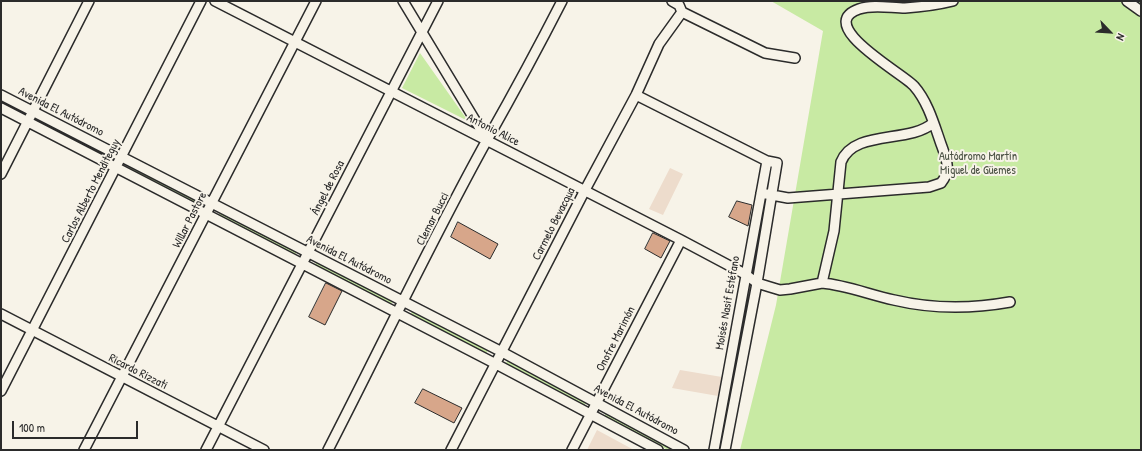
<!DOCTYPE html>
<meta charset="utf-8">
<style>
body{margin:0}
#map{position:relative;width:1142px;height:451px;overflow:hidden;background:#f7f3e8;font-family:"Patrick Hand",sans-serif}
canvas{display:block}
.frame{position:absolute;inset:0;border:2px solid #2b2b2b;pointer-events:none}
.north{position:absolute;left:1090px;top:12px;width:40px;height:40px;-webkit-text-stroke:3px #f7f3e8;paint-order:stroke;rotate:115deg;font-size:11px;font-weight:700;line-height:16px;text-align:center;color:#2b2b2b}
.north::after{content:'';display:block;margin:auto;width:14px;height:18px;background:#2b2b2b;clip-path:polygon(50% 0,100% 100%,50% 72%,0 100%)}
.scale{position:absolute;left:12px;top:421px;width:126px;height:18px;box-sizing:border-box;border:2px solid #2b2b2b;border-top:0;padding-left:5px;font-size:12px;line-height:14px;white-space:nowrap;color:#2b2b2b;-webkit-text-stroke:3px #f7f3e8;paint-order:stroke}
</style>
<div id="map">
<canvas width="1142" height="451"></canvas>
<div class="frame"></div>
<div class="north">N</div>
<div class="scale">100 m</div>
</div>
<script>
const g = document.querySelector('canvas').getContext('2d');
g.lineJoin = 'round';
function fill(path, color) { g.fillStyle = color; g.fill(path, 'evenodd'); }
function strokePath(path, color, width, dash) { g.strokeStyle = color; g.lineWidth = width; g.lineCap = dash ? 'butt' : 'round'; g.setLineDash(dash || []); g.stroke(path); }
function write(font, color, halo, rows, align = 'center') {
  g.font = font + ' "Patrick Hand",sans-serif'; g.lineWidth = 4; g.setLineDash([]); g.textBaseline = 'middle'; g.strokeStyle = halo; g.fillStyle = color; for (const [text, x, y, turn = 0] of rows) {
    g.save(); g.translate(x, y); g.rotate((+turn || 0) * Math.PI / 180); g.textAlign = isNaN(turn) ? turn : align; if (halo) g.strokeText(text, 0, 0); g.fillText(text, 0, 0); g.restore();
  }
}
const built = new Path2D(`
 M 670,168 L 683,174 L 663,215 L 649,209 Z
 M 680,370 L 722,377 L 718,396 L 672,388 Z
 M 597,430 L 634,450 L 587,450 Z`);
const green = new Path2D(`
 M 771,1 L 1141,1 L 1141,450 L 740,450 L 776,305 L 823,31 Z
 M 420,53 L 468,121 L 402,88 Z
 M 41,119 L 113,155 L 112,158 L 40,123 Z
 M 130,165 L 200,201 L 199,205 L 129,168 Z
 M 763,203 L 767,204 L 754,269 L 751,268 Z
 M 220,212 L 297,252 L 295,255 L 219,215 Z
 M 316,262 L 393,301 L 391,304 L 315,265 Z
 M 745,296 L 750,297 L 720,450 L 715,450 Z
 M 412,311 L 488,350 L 486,354 L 411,314 Z
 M 508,360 L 586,402 L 585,405 L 506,363 Z
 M 606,413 L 675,450 L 668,450 L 604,416 Z`);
const building = new Path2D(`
 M 737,201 L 752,205 L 748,226 L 729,217 Z
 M 458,222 L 498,244 L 490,259 L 451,237 Z
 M 653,233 L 670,241 L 661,258 L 645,249 Z
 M 326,283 L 342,291 L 325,325 L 309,317 Z
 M 423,389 L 462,408 L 454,423 L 415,403 Z`);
const minor = new Path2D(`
 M 215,1 L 681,240 L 745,274 L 757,283 L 770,287 L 780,290 L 790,289 L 822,283 L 834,231 L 841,162 C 854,129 909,144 933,123
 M 403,1 L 487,140
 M 672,1 L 679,5 L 682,12 L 765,53 L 795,58
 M 1127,1 L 1141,11
 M 1,95 L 502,352 L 684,450
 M 636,95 L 767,161 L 777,163 L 757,283 L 725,450
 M 1,108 L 496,364 L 658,450
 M 1,174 L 89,1
 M 761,193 L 788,198 L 929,187 L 941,183 C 952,170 946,158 941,144 C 934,124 928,102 914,86 C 904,74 813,25 859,9 C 873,4 891,8 905,8 C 921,7 937,5 953,1
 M 822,283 C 846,285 870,295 894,300 C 932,309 971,309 1010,302
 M 1,314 L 264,450
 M 1,391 L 201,1
 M 84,450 L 316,1
 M 206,450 L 438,1
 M 328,450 C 381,347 431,241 487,140 C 513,94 538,48 562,1
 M 451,450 L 585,190 L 636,95 L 659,44 L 682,12
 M 572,450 L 681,240
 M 714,450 L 767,161`);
const streetNames = [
 ["Avenida El Autódromo",61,112,27],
 ["Antonio Alice",493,130,27],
 ["Ángel de Rosa",328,188,-63],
 ["Carlos Alberto Menditeguy",91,191,-63],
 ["Clemar Bucci",433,219,-63],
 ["Willar Pastore",190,220,-63],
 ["Carmelo Bevacqua",554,224,-63],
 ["Avenida El Autódromo",349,260,27],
 ["Moisés Nasif Estéfano",728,303,-80],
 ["Onofre Marimón",616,339,-63],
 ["Ricardo Rizzati",138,372,27],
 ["Avenida El Autódromo",636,410,28]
];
const parkNames = [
 ["Autódromo Martín",978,157],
 ["Miguel de Güemes",978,171]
];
fill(built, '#eddccc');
fill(green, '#c8eaa3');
fill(building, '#d7a68a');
strokePath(building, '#2b2b2b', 1);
strokePath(minor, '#2b2b2b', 12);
strokePath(minor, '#f7f3e8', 9);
write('12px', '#2b2b2b', '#f7f3e8', streetNames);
write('12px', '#4a5143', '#f7f3e8', parkNames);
</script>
